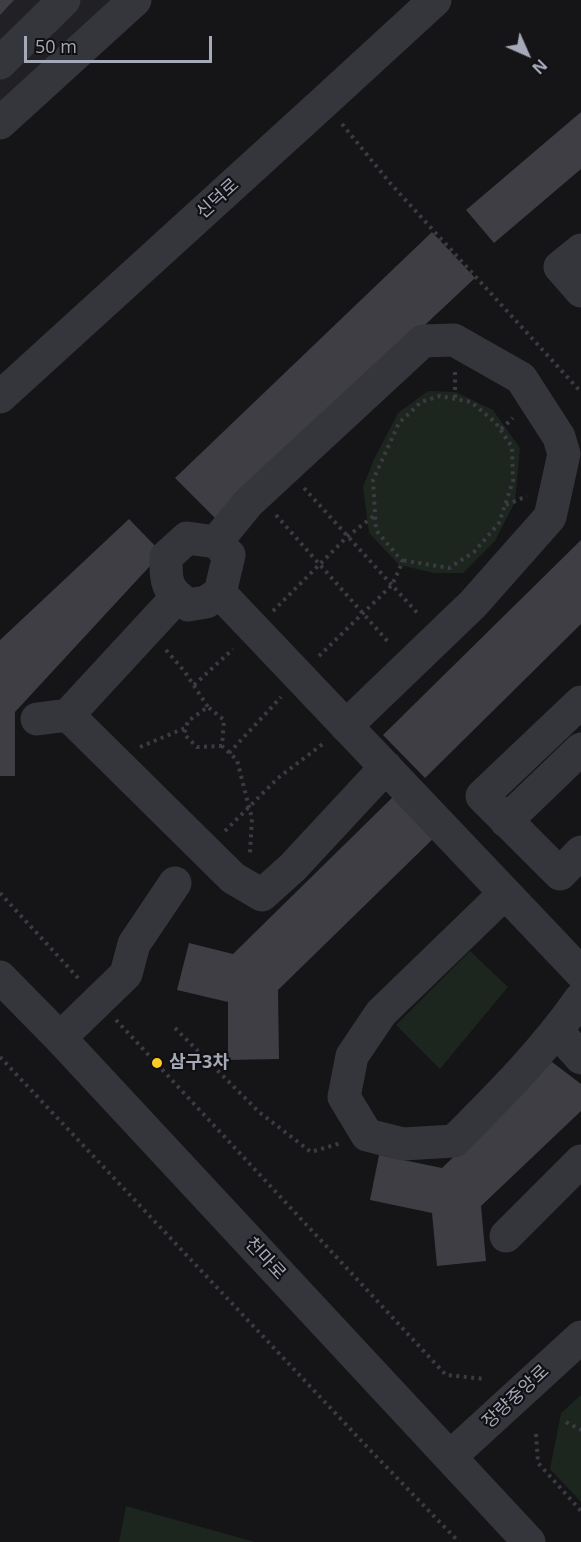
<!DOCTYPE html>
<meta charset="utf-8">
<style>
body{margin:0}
#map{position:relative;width:581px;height:1542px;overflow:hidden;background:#151417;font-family:"Open Sans",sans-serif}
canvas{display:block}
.north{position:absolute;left:497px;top:24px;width:60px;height:60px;-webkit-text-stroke:4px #100f12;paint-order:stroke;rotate:135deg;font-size:16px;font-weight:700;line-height:24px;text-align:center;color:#a5a9b8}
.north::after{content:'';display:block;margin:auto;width:21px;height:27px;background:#a5a9b8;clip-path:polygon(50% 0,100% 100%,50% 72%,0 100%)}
.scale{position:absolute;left:24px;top:36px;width:188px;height:27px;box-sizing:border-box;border:3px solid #a5a9b8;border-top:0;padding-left:8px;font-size:18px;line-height:21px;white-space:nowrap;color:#a5a9b8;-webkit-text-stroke:4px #100f12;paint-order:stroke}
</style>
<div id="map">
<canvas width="581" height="1542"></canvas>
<div class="north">N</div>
<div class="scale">50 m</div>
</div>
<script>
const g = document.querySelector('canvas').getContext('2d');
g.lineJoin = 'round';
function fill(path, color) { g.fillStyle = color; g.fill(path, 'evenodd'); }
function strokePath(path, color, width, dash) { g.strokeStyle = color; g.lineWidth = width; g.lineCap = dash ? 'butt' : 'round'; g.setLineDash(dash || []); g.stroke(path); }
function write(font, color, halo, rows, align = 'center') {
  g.font = font + ' "Open Sans","Noto Sans KR",sans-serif'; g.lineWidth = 4.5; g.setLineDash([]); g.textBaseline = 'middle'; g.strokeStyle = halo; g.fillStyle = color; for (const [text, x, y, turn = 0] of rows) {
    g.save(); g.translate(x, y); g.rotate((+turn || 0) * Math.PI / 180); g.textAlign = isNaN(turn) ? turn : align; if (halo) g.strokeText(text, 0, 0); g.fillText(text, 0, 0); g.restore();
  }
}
const built = new Path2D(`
 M 0,0 L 118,0 L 0,110 Z`);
const green = new Path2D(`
 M 428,391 L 456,392 L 493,410 L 520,448 L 515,502 L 495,541 L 463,573 L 434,573 L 399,565 L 369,533 L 363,487 L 374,459 L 398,413 Z
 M 470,951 L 508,987 L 440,1069 L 396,1025 Z
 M 581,1395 L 581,1502 L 550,1469 L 561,1413 Z
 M 126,1506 L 255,1542 L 119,1542 Z`);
const building = new Path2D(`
 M 0,0 L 14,0 L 0,15 Z
 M 581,112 L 581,169 L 494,243 L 466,210 Z
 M 432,232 L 475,278 L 217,520 L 175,478 Z
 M 129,519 L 162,553 L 15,712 L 15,776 L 0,776 L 0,640 Z
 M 581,540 L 581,624 L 425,778 L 383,735 Z
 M 399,791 L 440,832 L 278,990 L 279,1059 L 228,1060 L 228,1002 L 177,990 L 189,943 L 233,954 Z
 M 552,1062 L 581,1084 L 581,1111 L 481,1206 L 486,1261 L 437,1266 L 432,1213 L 370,1200 L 379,1155 L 442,1168 Z`);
const path = new Path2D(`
 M 342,124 L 390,183 L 581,392
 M 455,372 L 455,399
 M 501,429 L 513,418
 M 304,488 L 420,616
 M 506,505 L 527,496
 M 276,515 L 390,644
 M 273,611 L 348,536 L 375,515
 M 166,650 L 185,672 L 208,707
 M 319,656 L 392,585 L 403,561 L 401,560 L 376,530 L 373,480 L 399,423 L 421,402 L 440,396 L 471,402 L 496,423 L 512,447 L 513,481 L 499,523 L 474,552 L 449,568 L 401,560
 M 194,685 L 233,649
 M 222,746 L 197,747 L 184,734 L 188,721 L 208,707 L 224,720 L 222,746 L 237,760 L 249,807 L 252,818 L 250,853
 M 140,747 L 185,728
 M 229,753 L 281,697
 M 225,831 L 278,778 L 324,743
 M 0,893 L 79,979
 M 116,1020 L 446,1375 L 485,1379
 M 175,1028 L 259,1112 L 311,1152 L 341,1143
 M 0,1057 L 370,1450 L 459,1542
 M 566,1422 L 581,1430
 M 536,1434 L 538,1463 L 581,1511`);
const minor = new Path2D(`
 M 0,63 L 64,0
 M 0,123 L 135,0
 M 581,250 L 560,267 L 581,291
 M 0,397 L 324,102 L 435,0
 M 187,538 L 216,542 L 229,555 L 220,593 L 206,602 L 188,605 C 166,589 166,584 166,557 Z
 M 216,542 L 248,503 L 423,341 L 454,340 L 521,378 L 559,437 L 564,454 L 550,517 L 473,604 L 346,726
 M 220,593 L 581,973
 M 177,597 L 68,715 L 233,878 L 262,895 L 293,867 L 386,767
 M 581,702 L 482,796 L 560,874 L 581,852
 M 37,719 L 68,715
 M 506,821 L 581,749
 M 505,893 L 381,1013 L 352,1056 L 344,1097 L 367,1135 L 403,1144 L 454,1141 C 499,1096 545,1050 581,998
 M 0,977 L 60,1038 L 529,1542
 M 557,1031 L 581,1058
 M 60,1038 L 126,974 L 134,944 L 175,883
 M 506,1236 L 581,1161
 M 450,1457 L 581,1337`);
const markers = [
 [157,1063,6,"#ffca24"]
];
const streetNames = [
 ["신덕로",218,199,-42],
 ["천마로",265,1259,47],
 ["장량중앙로",516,1397,-43]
];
const poiNames = [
 ["삼구3차",169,1063]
];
fill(built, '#212024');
fill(green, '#1c251e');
fill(building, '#3e3e44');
strokePath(path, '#3b3c43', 4, [3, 4.5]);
strokePath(minor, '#35363c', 33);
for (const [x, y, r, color] of markers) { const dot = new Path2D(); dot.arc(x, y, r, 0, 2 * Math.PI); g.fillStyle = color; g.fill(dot); strokePath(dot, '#100f12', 2); }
write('18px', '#a5a9b8', '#100f12', streetNames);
write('bold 18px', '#a5a9b8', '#100f12', poiNames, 'left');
</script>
